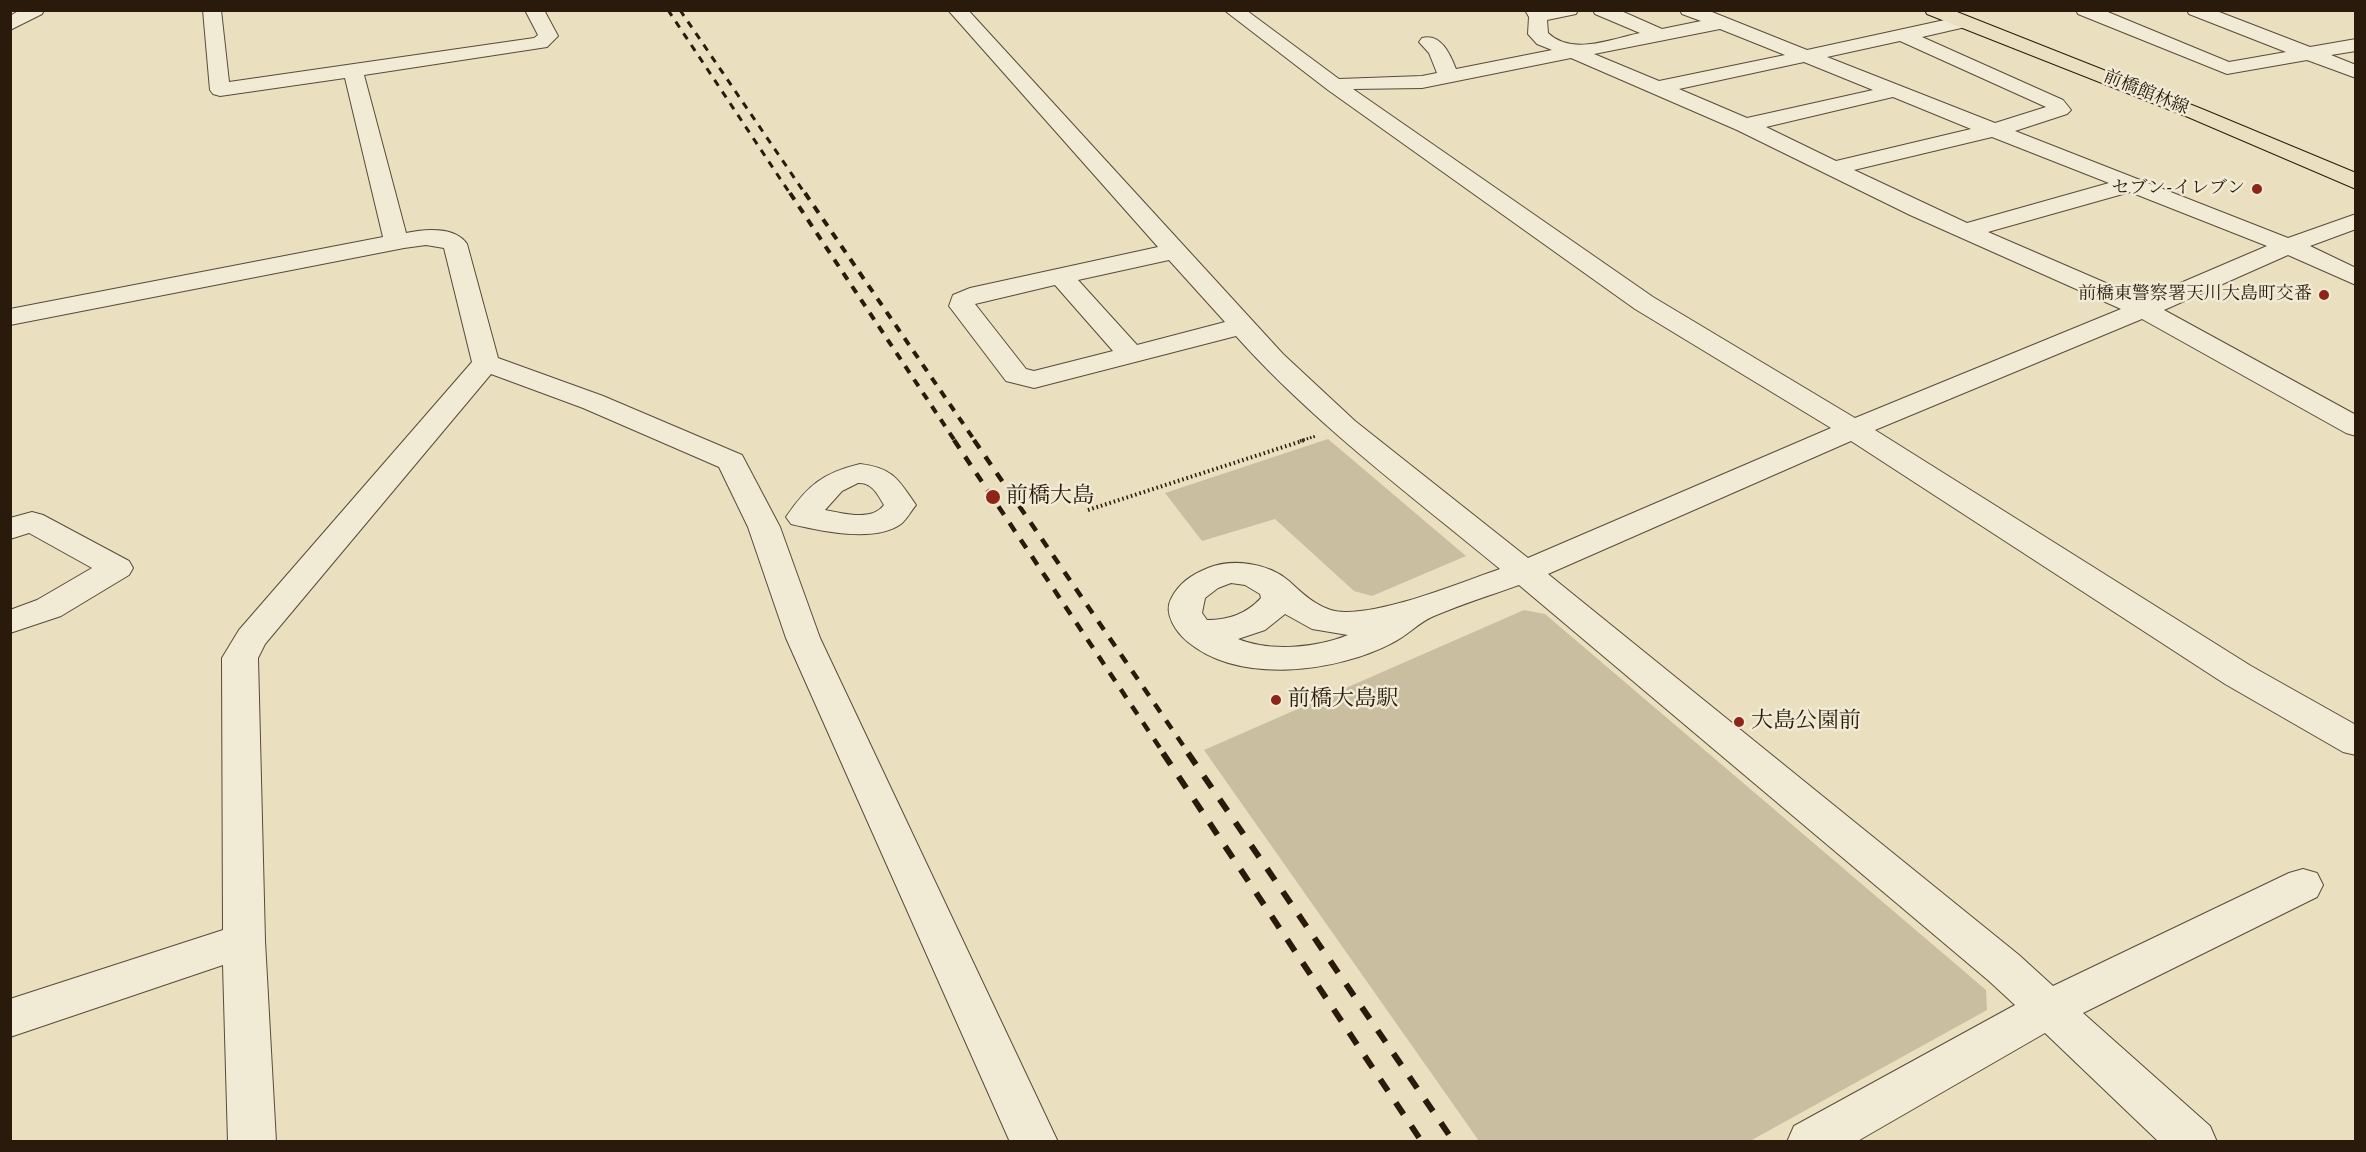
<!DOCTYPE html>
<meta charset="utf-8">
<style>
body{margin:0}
#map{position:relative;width:2366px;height:1152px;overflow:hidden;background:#eadfbf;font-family:"IM FELL Great Primer",serif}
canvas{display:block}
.frame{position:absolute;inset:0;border:12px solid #291a0b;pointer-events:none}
</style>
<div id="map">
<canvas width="2366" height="1152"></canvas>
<div class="frame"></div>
</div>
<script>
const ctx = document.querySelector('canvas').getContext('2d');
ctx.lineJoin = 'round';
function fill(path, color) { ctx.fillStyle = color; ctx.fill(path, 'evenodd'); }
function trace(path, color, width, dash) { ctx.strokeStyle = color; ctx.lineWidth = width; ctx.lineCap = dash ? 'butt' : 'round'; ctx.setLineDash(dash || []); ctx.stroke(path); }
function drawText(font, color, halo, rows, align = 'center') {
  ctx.font = font + ' "IM FELL Great Primer","Noto Serif JP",serif'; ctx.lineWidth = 5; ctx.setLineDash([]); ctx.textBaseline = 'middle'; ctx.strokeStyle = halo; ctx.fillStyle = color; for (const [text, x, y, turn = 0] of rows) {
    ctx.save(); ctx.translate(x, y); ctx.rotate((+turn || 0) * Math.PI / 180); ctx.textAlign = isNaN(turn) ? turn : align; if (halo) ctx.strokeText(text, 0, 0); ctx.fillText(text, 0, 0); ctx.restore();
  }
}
const green = new Path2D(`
 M1328,439L1466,556L1372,596L1354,591L1275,519L1202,541L1165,493Z
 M1524,610L1545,614L1986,990L1987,1010L1750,1141H1479L1204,750Z`);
const pathFar1 = new Path2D(`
 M1300,441L1316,436`);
const path = new Path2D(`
 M1088,510L1305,440`);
const minor = new Path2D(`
 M20,10H44L42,14L10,30V16Z
 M203,10H221L229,82L534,38L538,35L525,10H544L558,36L547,47L364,75L406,233C424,229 455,226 467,244L498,358L603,396L742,455L780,527L820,638L1058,1142H1010L786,638L748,527L719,467L583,408L491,374L265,644L258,658L265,941L276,1142H228L223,965L10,1037V999L223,930L222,658L239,630L472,362L444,248L426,245L404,248L10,325V309L383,237L345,78L220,96L213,94L210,90Z
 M948,10H968L1283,354L1355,421L1528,558L1831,428L1635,309L1328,90L1224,10H1246L1339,79L1422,76L1437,73L1429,53L1419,42L1422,38C1441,33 1450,54 1456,69L1552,50L1537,44L1528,34L1529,17L1525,10H1578L1576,14L1547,20L1548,33C1572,56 1611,39 1640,33L1595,14L1593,10H1619L1662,29L1701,21L1682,14L1680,10H1707L1807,50L1963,16L1970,18L1972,22L1970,26L1922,37L2063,100L2071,110L2067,114L2015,131L2288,238L2356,214V229L2310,246L2356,268V285L2288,255L2164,310L2356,415V436L2346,433L2142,319L1875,430L2251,666L2356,725V755L2343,752L2225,684L1851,441L1548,574L2019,955L2053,986L2289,873L2303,869L2317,873L2323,885L2317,897L2083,1013L2210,1126L2217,1142H2159L2045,1033L1856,1142H1787L1794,1126L2015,1005L1989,981L1519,585C1491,595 1462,604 1434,616C1419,622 1407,636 1392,643C1337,672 1240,685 1188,642C1177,633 1163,614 1171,599C1179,583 1191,575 1208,568C1232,558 1269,563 1289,581C1305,596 1323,613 1347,612C1392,611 1456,584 1500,569C1409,494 1314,423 1236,336L1034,388L1006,381L949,306L953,295L970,288L1158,247ZM1720,29L1785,55L1659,81L1594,54ZM1900,41L2046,107L1995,123L1827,57ZM1571,58L1737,130L1910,215L2121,309L1855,418L1653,297L1353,89L1422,88ZM1804,62L1873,90L1747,118L1679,89ZM1893,97L1971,129L1836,161L1766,127ZM1992,137L2109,183L1967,223L1854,170ZM2130,192L2267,246L2143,299L1988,232ZM1169,260L1225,322L1137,345L1078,280ZM1055,285L1113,351L1034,371L1026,369L975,304ZM1231,583L1245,585L1260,594L1261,598C1246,614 1229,620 1207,620L1202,613L1205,598L1218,588ZM1285,614L1312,629L1348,635C1316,648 1270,652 1238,639L1265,630Z
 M2076,10H2103L2229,62L2286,52L2189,14L2187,10H2214L2310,47L2356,39V51L2331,55L2356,65V78L2307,60L2227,74L2078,14Z
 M860,464C893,468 898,479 916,505C911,511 907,519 901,524C875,543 820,531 791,524L786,517C808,485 823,473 860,464ZM858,483C872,482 878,495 884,505C871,522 843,513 825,510L842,491Z
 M32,512L43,515L129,561L133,568L129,575L61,616L10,633V610L37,600L92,568L29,533L10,539V518Z`);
const major = new Path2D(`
 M1925,10H1952L2202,109L2356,173V189L2188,117L1927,14Z`);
const railFar3 = new Path2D(`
 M668,10L791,195
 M680,10L806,195`);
const railFar2 = new Path2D(`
 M790,193L955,441
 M805,193L975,441`);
const railFar1 = new Path2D(`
 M954,440L1164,754
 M974,440L1189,754`);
const rail = new Path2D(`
 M1163,753L1422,1142
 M1188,753L1454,1142`);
const markers = [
 [2257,189,6,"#8f2418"],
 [2324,295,6,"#8f2418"],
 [993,497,8,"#8f2418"],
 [1276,700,6,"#8f2418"],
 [1739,722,6,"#8f2418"]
];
const farStreetnames = [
 ["前橋館林線",2146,93,22]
];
const farPoinames = [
 ["セブン-イレブン",2245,189],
 ["前橋東警察署天川大島町交番",2312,295]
];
const poiNames = [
 ["前橋大島",1006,497],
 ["前橋大島駅",1288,700],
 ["大島公園前",1751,722]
];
fill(green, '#c9bea0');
trace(minor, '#594b38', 2);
trace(major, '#291a0b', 2);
trace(pathFar1, '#291a0b', 3, [1.5, 2]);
trace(path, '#291a0b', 4, [1.5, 3]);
fill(minor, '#f1ead5');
fill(major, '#eadfbf');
trace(railFar3, '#291a0b', 3, [7, 7]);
trace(railFar2, '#291a0b', 4, [8, 8]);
trace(railFar1, '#291a0b', 4.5, [10, 10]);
trace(rail, '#291a0b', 6, [14, 14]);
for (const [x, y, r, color] of markers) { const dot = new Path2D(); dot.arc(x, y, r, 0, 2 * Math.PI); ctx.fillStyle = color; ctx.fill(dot); trace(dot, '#f1ead5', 2); }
drawText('18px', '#291a0b', '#f1ead5', farStreetnames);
drawText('18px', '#291a0b', '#f1ead5', farPoinames, 'right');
drawText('22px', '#291a0b', '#f1ead5', poiNames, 'left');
</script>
